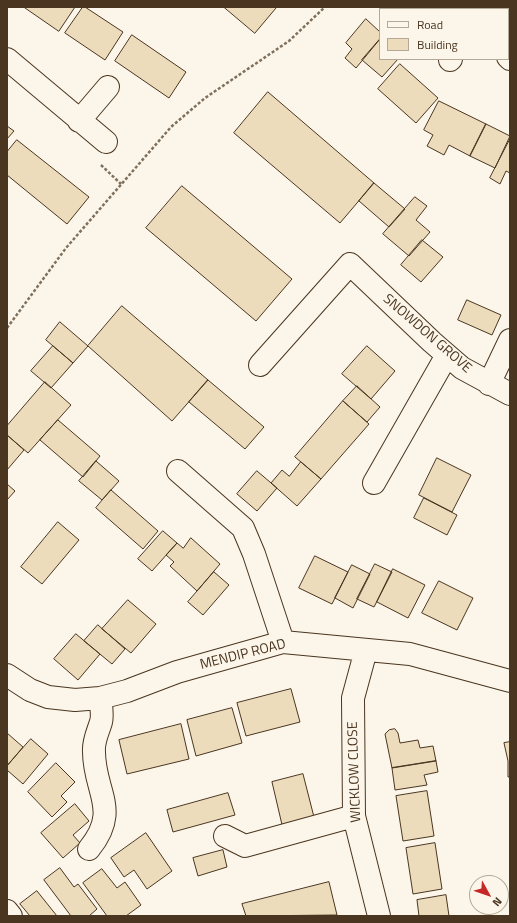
<!DOCTYPE html>
<style>
body{margin:0}
#map{position:relative;width:517px;height:923px;overflow:hidden;background:#fbf6e9;font-family:"Titillium Web",sans-serif}
canvas{display:block}
.frame{position:absolute;inset:0;border:8px solid #4a3520;pointer-events:none}
.legend{position:absolute;left:379px;top:8px;width:130px;height:52px;box-sizing:border-box;background:#fbf6e9;border:1px solid #b4a999;margin:0;padding:5px 7px;list-style:none;font-size:12px;color:#4a3520}
.legend li{display:flex;align-items:center;gap:8px;height:20px}
.legend b{width:20px;border:1px solid #b4a999}
.north{position:absolute;left:469px;top:875px;width:40px;height:40px;box-sizing:border-box;background:#fbf6e9;border:1px solid #b4a999;border-radius:50%;rotate:130deg;font-size:11px;font-weight:700;line-height:16px;text-align:center;color:#4a3520}
.north::after{content:'';display:block;margin:auto;width:14px;height:18px;background:#c62828;clip-path:polygon(50% 0,100% 100%,50% 72%,0 100%)}
</style>
<div id="map">
<canvas width="517" height="923"></canvas>
<div class="frame"></div>
<ul class="legend">
<li><b style="height:5px;background:#fbf6e9"></b>Road</li>
<li><b style="height:11px;background:#ecdcbc"></b>Building</li>
</ul>
<div class="north">N</div>
</div>
<script>
const ctx = document.querySelector('canvas').getContext('2d');
ctx.lineJoin = 'round';
function fill(path, color) { ctx.fillStyle = color; ctx.fill(path, 'evenodd'); }
function trace(path, color, width, dash) { ctx.strokeStyle = color; ctx.lineWidth = width; ctx.lineCap = dash ? 'butt' : 'round'; ctx.setLineDash(dash || []); ctx.stroke(path); }
function drawText(font, color, halo, rows, align = 'center') {
  ctx.font = font + ' "Titillium Web",sans-serif'; ctx.lineWidth = 3; ctx.setLineDash([]); ctx.textBaseline = 'middle'; ctx.strokeStyle = halo; ctx.fillStyle = color; for (const [text, x, y, turn = 0] of rows) {
    ctx.save(); ctx.translate(x, y); ctx.rotate((+turn || 0) * Math.PI / 180); ctx.textAlign = isNaN(turn) ? turn : align; if (halo) ctx.strokeText(text, 0, 0); ctx.fillText(text, 0, 0); ctx.restore();
  }
}
const building = new Path2D(`
 M24,7H75L59,31Z
 M83,7H85L123,32L105,60L65,33Z
 M224,7H275L276,8L255,33Z
 M366,19L380,32V39L356,68L345,58L352,49L346,43Z
 M132,35L186,72L169,98L115,61Z
 M380,39V59H398L382,77L362,60Z
 M400,64L438,98L416,123L378,89Z
 M268,92L374,183L340,223L234,133Z
 M439,101L486,124L470,156L449,145L444,155L427,146L433,135L424,130Z
 M486,124L510,136L495,168L470,156Z
 M7,126L14,131L7,139Z
 M510,139V173L506,171L500,184L490,178Z
 M17,140L89,197L67,224L7,175V152Z
 M374,183L405,209L389,227L359,201Z
 M182,186L292,279L256,321L146,228Z
 M415,197L427,206L416,220L430,232L409,256L383,234Z
 M422,240L443,257L421,282L401,265Z
 M467,300L501,315L492,335L458,320Z
 M122,306L208,380L172,421L88,346Z
 M60,322L88,346L73,363L46,340Z
 M53,346L73,363L51,388L31,371Z
 M367,346L395,371L371,399L342,374Z
 M208,380L264,427L245,449L189,402Z
 M45,382L71,405L28,453L7,435V426Z
 M357,386L380,407L367,422L343,401Z
 M343,401L369,424L321,479L295,457Z
 M58,420L100,456L83,477L40,440Z
 M7,435L24,450L7,470Z
 M437,458L471,475L452,512L419,495Z
 M96,461L119,481L102,500L79,481Z
 M301,462L321,479L297,506L271,483L282,470L289,476Z
 M257,471L277,488L257,511L237,494Z
 M7,484L15,491L7,500Z
 M111,490L158,531L143,549L96,508Z
 M424,498L457,515L447,535L414,518Z
 M58,522L79,540L42,584L21,567Z
 M163,531L177,543L152,571L138,559Z
 M191,538L220,564L197,591L170,566L174,562L166,555L177,543L183,548Z
 M315,556L348,572L332,604L299,588Z
 M375,564L392,572L374,607L357,599Z
 M352,565L370,574L353,608L335,598Z
 M393,569L425,585L408,618L377,602Z
 M214,572L229,585L203,615L188,602Z
 M439,581L473,598L457,630L422,613Z
 M128,600L156,624L131,653L102,629Z
 M98,625L125,649L112,664L84,641Z
 M76,634L100,654L78,680L54,659Z
 M291,689L300,722L246,736L237,703Z
 M232,708L242,743L196,756L187,720Z
 M181,724L189,759L127,774L119,740Z
 M395,729L398,733L400,743L418,740L420,748L433,746L436,761L392,768L385,734L389,730Z
 M7,733L23,747L7,766Z
 M31,739L48,754L23,784L7,770V766Z
 M510,742V777H508V761L504,743Z
 M436,761L438,772L424,775L427,785L395,790L392,768Z
 M56,763L75,782L61,796L67,802L52,817L28,792Z
 M303,774L315,821L283,829L272,782Z
 M427,791L434,836L403,841L396,796Z
 M228,793L235,815L173,832L167,810Z
 M75,804L89,821L73,835L80,843L63,858L41,833Z
 M146,833L172,871L147,889L134,870L124,877L111,858Z
 M435,843L442,889L413,894L406,848Z
 M223,850L227,867L198,876L193,858Z
 M60,868L74,887L78,884L97,909L89,916H71L44,880Z
 M102,869L117,888L125,882L141,905L126,916H107L83,883Z
 M329,882L337,915L246,916L242,904Z
 M37,891L57,916H30L20,904Z
 M446,895L449,916H419L417,900Z`);
const path = new Path2D(`
 M101,165L121,184
 M7,328L66,248L171,127L205,98L289,41L325,7`);
const minor = new Path2D(`
 M460,7L462,9
 M508,57L510,59
 M7,59L106,142
 M450,60L451,59
 M79,121L108,87
 M260,365L350,264L432,342L462,368L510,394
 M489,384L510,340
 M178,471L243,528L254,554L283,642
 M374,483L447,355
 M366,650L353,698L354,816L379,916
 M7,675L30,690L48,697L75,700L100,698L127,691L177,672L283,642L410,654L510,681
 M225,836L245,846L354,816
 M89,849C121,810 94,792 94,752C93,741 98,732 101,722C103,715 101,705 100,698
 M7,911L11,916`);
const streetNames = [
 ["SNOWDON GROVE",427,334,41],
 ["MENDIP ROAD",243,655,-14],
 ["WICKLOW CLOSE",355,772,-92]
];
fill(building, '#ecdcbc');
trace(building, '#4a3520', 1);
trace(minor, '#4a3520', 24);
trace(path, '#7f6f5c', 2.5, [3, 2]);
trace(minor, '#fbf6e9', 22);
drawText('14px', '#4a3520', '#fbf6e9', streetNames);
</script>
